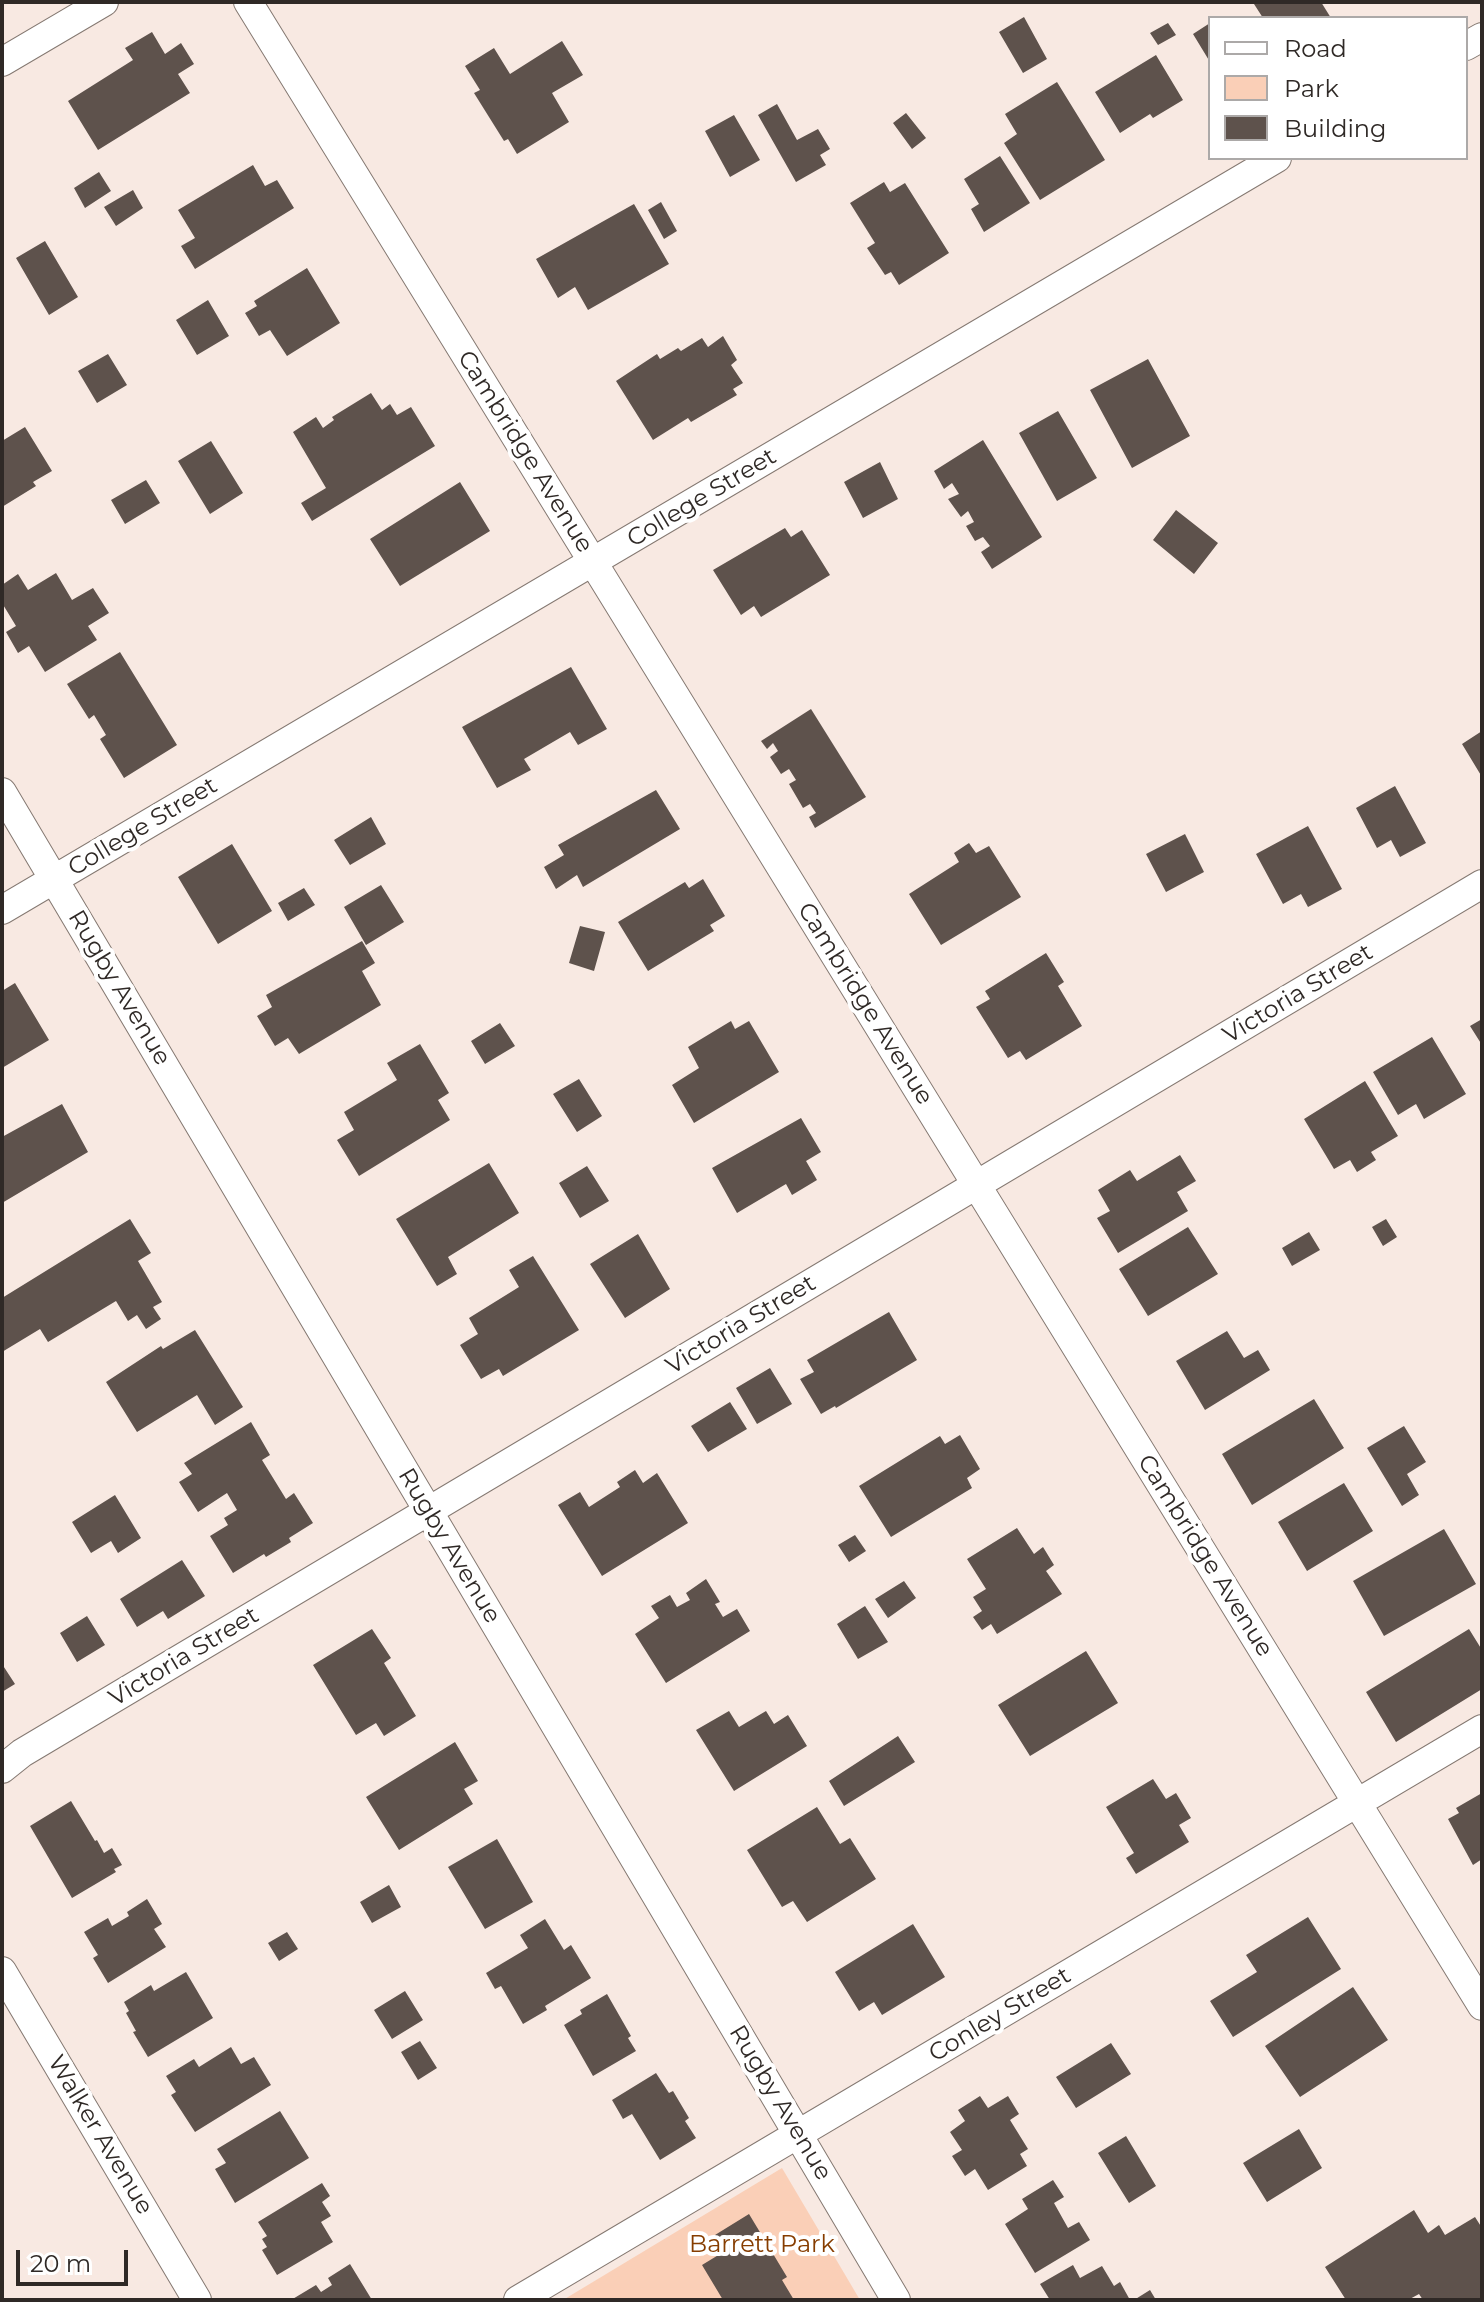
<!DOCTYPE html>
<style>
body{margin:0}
#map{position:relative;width:1484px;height:2302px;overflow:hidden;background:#f8e9e2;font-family:Montserrat,sans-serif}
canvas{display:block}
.frame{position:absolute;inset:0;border:4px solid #2f2926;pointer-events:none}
.legend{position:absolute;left:1208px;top:16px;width:260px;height:144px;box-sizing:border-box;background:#fff;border:2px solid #aca9a8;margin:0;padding:10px 14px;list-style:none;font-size:24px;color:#2f2926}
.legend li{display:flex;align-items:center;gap:16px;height:40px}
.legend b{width:40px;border:2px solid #aca9a8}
.scale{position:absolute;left:16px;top:2250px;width:112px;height:36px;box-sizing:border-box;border:4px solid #2f2926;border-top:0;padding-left:10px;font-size:24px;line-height:28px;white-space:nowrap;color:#2f2926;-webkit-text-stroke:6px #fff;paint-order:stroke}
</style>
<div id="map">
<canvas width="1484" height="2302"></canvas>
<div class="frame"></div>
<ul class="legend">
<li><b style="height:10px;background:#fff"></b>Road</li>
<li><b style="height:22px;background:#facfb7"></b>Park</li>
<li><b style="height:22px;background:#5e524c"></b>Building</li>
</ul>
<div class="scale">20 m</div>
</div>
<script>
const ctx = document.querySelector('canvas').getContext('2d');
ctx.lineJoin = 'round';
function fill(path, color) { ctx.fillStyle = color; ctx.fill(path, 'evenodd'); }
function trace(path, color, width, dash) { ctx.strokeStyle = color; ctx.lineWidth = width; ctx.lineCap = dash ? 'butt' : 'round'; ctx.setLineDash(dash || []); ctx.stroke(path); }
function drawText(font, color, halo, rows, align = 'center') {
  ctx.font = font + ' Montserrat,sans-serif'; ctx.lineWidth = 8; ctx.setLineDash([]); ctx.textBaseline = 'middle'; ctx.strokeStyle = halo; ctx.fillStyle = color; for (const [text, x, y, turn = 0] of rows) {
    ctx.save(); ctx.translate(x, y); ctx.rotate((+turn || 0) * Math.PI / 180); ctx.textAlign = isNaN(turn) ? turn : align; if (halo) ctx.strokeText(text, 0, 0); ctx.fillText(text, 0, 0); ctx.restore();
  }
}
const green = new Path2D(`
 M782,2168L860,2300H563Z`);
const building = new Path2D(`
 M1258,2H1316L1317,4L1321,2L1331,18H1263L1254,4Z
 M1024,17L1047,59L1023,73L999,32Z
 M1168,23L1176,35L1158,45L1150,33Z
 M1210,23V62L1193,34Z
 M152,32L165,54L181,43L194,64L178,74L190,93L98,150L68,101L133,60L125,48Z
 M562,41L583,75L552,93L569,122L517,154L508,139L504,141L474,93L480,90L465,66L494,48L510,74Z
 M1156,55L1183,100L1153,118L1150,114L1120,133L1095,92Z
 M1057,82L1105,160L1040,200L1004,143L1017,134L1005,114Z
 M777,104L797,140L818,129L830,149L820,155L826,165L796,182L758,115Z
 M906,113L926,138L912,149L893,123Z
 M734,115L760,160L730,177L705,131Z
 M1000,156L1030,203L984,232L971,209L979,204L964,179Z
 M253,165L265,186L277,180L294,208L195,269L181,246L195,238L178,210Z
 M99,172L111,191L85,208L74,188Z
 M884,182L890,192L905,183L949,253L899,285L891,272L885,275L867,248L875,243L850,203Z
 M133,190L143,208L116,226L104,207Z
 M661,202L677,231L664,239L648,210Z
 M634,204L669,264L588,310L575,287L558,298L536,259Z
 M45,241L78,297L49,315L16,258Z
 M307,268L340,323L287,356L270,330L259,336L245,313L257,306L254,301Z
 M208,300L229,336L197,355L176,320Z
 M723,336L737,360L731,365L743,383L733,389L737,395L691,422L688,418L653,440L616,381L657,354L660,359L678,348L681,351L702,338L708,347Z
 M108,354L127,385L97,403L78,371Z
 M1148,359L1190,436L1132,468L1090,390Z
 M371,393L382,410L390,404L397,415L411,407L435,446L312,521L301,503L326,488L293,432L316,417L323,428L334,420L332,417Z
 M1058,411L1097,478L1057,501L1019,433Z
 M25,427L52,471L33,482L36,486L2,507V441Z
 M983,440L1042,537L992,569L981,552L990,546L983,537L975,541L966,526L974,522L968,511L961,517L948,499L959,494L952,483L944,489L934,471Z
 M211,441L243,493L210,514L178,461Z
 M880,462L898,499L863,518L844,482Z
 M146,480L160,503L125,524L111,500Z
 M460,482L490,531L400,586L370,539Z
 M1176,510L1218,543L1194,574L1153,540Z
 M785,528L791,537L802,530L830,575L761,617L754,606L741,615L713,570Z
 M56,573L72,600L93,588L109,613L88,626L97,640L45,672L29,646L18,653L6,632L16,626L2,603V585L18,574L28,590Z
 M120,652L177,745L124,778L100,739L106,735L94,715L89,719L67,684Z
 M571,667L607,729L578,745L570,732L524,759L531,770L497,788L462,727Z
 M811,709L866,797L815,828L809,817L816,813L810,804L803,808L789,784L796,780L789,769L781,774L770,757L778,751L773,743L767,749L761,741Z
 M1482,731V777L1462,744Z
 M1395,786L1426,843L1400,857L1391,840L1377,848L1356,808Z
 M656,790L680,829L583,887L577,875L556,889L544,867L564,855L558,845Z
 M371,817L386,844L350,865L334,840Z
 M1308,826L1342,889L1308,907L1301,894L1283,904L1256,854Z
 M1185,834L1204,872L1166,892L1146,854Z
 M969,843L976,853L989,846L1021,897L941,945L909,894L959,862L954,853Z
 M232,844L272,911L218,944L178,877Z
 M703,879L725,916L710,925L714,931L648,971L618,922L685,882L689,888Z
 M381,885L404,922L366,945L344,907Z
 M304,888L315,905L288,921L278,903Z
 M580,926L605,932L594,971L569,963Z
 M362,941L375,963L362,971L381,1005L299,1054L288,1038L275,1046L257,1016L272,1007L266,995Z
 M1046,953L1064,982L1058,986L1082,1026L1026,1060L1020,1051L1008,1058L976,1007L990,999L985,991Z
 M15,983L49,1040L2,1068V991Z
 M1482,1019V1045L1470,1026Z
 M731,1021L735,1029L749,1021L779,1072L694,1123L672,1085L699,1068L688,1047Z
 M500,1023L515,1046L485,1064L471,1041Z
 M1432,1037L1466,1094L1424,1119L1416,1104L1398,1115L1373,1072Z
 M420,1044L449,1093L438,1100L450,1120L359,1176L337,1140L354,1130L344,1112L397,1080L387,1063Z
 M579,1079L602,1116L577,1132L553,1094Z
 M1365,1081L1398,1136L1371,1152L1376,1160L1357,1172L1350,1160L1334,1169L1304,1119Z
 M62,1104L88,1152L2,1203V1137Z
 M801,1118L821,1152L806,1161L817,1180L792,1195L786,1184L737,1213L712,1168Z
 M1180,1155L1196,1181L1177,1192L1188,1211L1118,1253L1097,1218L1110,1211L1098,1190L1130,1170L1137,1181Z
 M489,1163L519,1213L448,1257L457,1274L437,1286L396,1219Z
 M587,1166L609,1201L580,1218L559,1183Z
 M130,1219L151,1253L138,1261L162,1302L153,1307L161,1319L146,1329L137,1315L128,1321L116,1301L48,1342L40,1329L2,1352V1298Z
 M1386,1219L1397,1237L1383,1246L1372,1227Z
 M1188,1227L1218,1274L1148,1316L1119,1269Z
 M1309,1232L1320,1250L1292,1266L1282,1248Z
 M638,1234L670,1289L625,1318L590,1264Z
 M533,1256L579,1330L503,1376L499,1369L481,1379L460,1345L478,1334L469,1318L519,1287L509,1270Z
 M889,1312L917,1360L836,1408L835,1406L821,1414L800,1379L814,1372L807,1360Z
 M195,1330L243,1407L215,1425L197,1395L137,1432L106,1382L161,1346L163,1349Z
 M1227,1331L1244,1358L1258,1350L1270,1370L1205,1410L1176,1361Z
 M770,1368L792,1404L757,1424L736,1388Z
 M1314,1399L1344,1448L1252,1505L1222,1454Z
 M730,1402L747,1429L708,1452L691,1426Z
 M251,1422L270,1455L262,1460L286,1499L294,1493L313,1523L289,1538L291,1542L266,1557L264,1554L233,1573L210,1536L228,1525L224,1518L237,1510L227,1493L198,1512L179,1482L192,1474L184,1463Z
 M1404,1426L1426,1462L1407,1474L1419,1495L1402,1506L1367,1448Z
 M960,1435L980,1469L967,1478L972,1488L891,1537L859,1486L940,1436L945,1444Z
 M635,1470L643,1483L657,1473L688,1523L602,1576L558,1505L580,1492L589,1507L620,1487L617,1482Z
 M1344,1483L1373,1531L1307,1571L1278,1522Z
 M115,1495L141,1538L118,1553L111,1541L91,1553L72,1522Z
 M1017,1528L1034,1554L1043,1547L1054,1565L1046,1571L1062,1594L997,1634L991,1624L982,1630L973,1617L982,1611L973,1597L986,1589L967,1559Z
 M1444,1529L1476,1584L1384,1636L1353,1581Z
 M855,1535L866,1551L849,1562L838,1545Z
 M182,1560L205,1596L168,1619L163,1611L137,1627L120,1599Z
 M706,1579L720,1602L715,1604L723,1617L737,1609L750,1631L666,1683L635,1634L659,1618L651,1606L670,1595L677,1607L690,1600L686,1593Z
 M904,1581L916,1598L888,1618L875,1599Z
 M865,1606L888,1642L858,1659L837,1624Z
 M87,1616L105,1645L77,1662L60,1633Z
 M372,1629L391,1658L384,1663L416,1716L384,1736L376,1723L356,1735L313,1665Z
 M1469,1629L1482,1650V1689L1396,1742L1366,1692Z
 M1086,1651L1118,1703L1030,1756L998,1705Z
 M2,1664L15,1684L2,1692Z
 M729,1711L739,1727L766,1711L774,1724L788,1715L807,1746L734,1791L696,1730Z
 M898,1736L915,1762L844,1806L829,1781Z
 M455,1742L478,1781L464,1789L473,1804L399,1850L366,1797Z
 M1153,1779L1166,1799L1176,1793L1191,1818L1179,1825L1189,1842L1136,1874L1126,1858L1134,1853L1106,1807Z
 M1482,1793V1859L1473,1865L1448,1819L1459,1813L1456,1808Z
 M71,1801L95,1841L97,1840L104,1853L112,1848L122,1865L114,1869L116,1872L72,1898L30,1826Z
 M817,1807L840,1844L850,1838L876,1879L807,1922L793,1901L782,1907L747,1850Z
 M497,1839L533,1902L485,1929L448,1867Z
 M389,1885L401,1907L372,1923L360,1902Z
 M147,1899L162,1924L154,1929L166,1947L108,1983L93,1958L98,1955L84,1932L108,1918L112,1926L129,1916L127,1912Z
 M1308,1917L1341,1969L1233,2037L1210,2001L1257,1972L1246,1955Z
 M545,1919L564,1950L571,1945L591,1978L545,2006L547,2010L523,2024L501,1986L495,1989L486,1973L528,1948L520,1935Z
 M913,1924L945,1977L882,2015L874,2002L859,2011L835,1972Z
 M287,1932L298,1949L279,1961L268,1943Z
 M186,1972L213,2018L148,2057L133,2032L136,2031L126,2013L129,2011L124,2002L151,1985L154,1991Z
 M1353,1987L1388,2040L1300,2097L1265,2046Z
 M405,1991L423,2020L392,2039L374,2010Z
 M607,1994L631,2036L628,2038L636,2051L593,2076L564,2025L582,2014L580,2010Z
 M420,2041L437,2068L418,2080L401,2052Z
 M1111,2043L1131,2074L1076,2108L1056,2077Z
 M231,2047L241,2064L254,2057L271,2085L195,2132L171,2095L176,2092L166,2076L194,2059L199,2067Z
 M656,2073L669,2093L673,2091L689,2118L685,2121L696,2138L660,2160L632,2114L623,2119L612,2100Z
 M980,2096L988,2108L1008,2096L1019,2114L1010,2120L1028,2149L1020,2154L1027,2166L988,2190L975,2169L965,2176L952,2156L962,2150L950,2132L965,2121L958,2110Z
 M280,2111L309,2158L235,2203L215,2169L226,2163L217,2149Z
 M1299,2129L1322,2168L1267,2202L1243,2163Z
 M1126,2136L1156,2186L1129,2203L1098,2153Z
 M1053,2180L1064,2197L1054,2203L1068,2228L1079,2222L1090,2240L1035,2273L1005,2224L1028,2209L1022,2199Z
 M322,2183L330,2196L322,2202L331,2216L321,2222L333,2242L277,2275L262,2250L267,2247L262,2239L267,2236L258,2222Z
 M1414,2210L1428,2233L1439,2225L1445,2235L1475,2217L1482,2228V2300H1423L1419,2294L1408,2300H1346L1325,2267Z
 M749,2214L787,2277L782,2280L794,2300H723L702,2265L725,2251L715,2235Z
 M350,2264L372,2300H291L316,2285L321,2292L332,2285L328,2278Z
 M1073,2265L1080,2278L1102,2266L1114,2286L1120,2282L1130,2300H1050L1040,2284Z
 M1150,2290L1156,2300H1134Z`);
const minor = new Path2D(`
 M248,2L1482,2006
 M1466,46L1482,37
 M2,62L104,2
 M2,792L896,2300
 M2,910L1277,158
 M2,1769L22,1753L1482,884
 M2,1971L197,2300
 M518,2300L1482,1729`);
const streetNames = [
 ["Cambridge Avenue",525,452,58],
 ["College Street",702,498,-31],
 ["College Street",143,827,-31],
 ["Rugby Avenue",119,988,59],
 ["Victoria Street",1298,994,-31],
 ["Cambridge Avenue",865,1004,58],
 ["Victoria Street",741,1325,-31],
 ["Rugby Avenue",449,1546,59],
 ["Cambridge Avenue",1205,1556,58],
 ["Victoria Street",184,1657,-31],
 ["Conley Street",1000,2015,-31],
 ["Rugby Avenue",780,2103,59],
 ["Walker Avenue",100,2135,59]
];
const parkNames = [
 ["Barrett Park",762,2245]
];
fill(green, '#facfb7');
fill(building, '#5e524c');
trace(minor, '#857972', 30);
trace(minor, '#fff', 28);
drawText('24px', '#2f2926', '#fff', streetNames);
drawText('24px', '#863d00', '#fff', parkNames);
</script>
